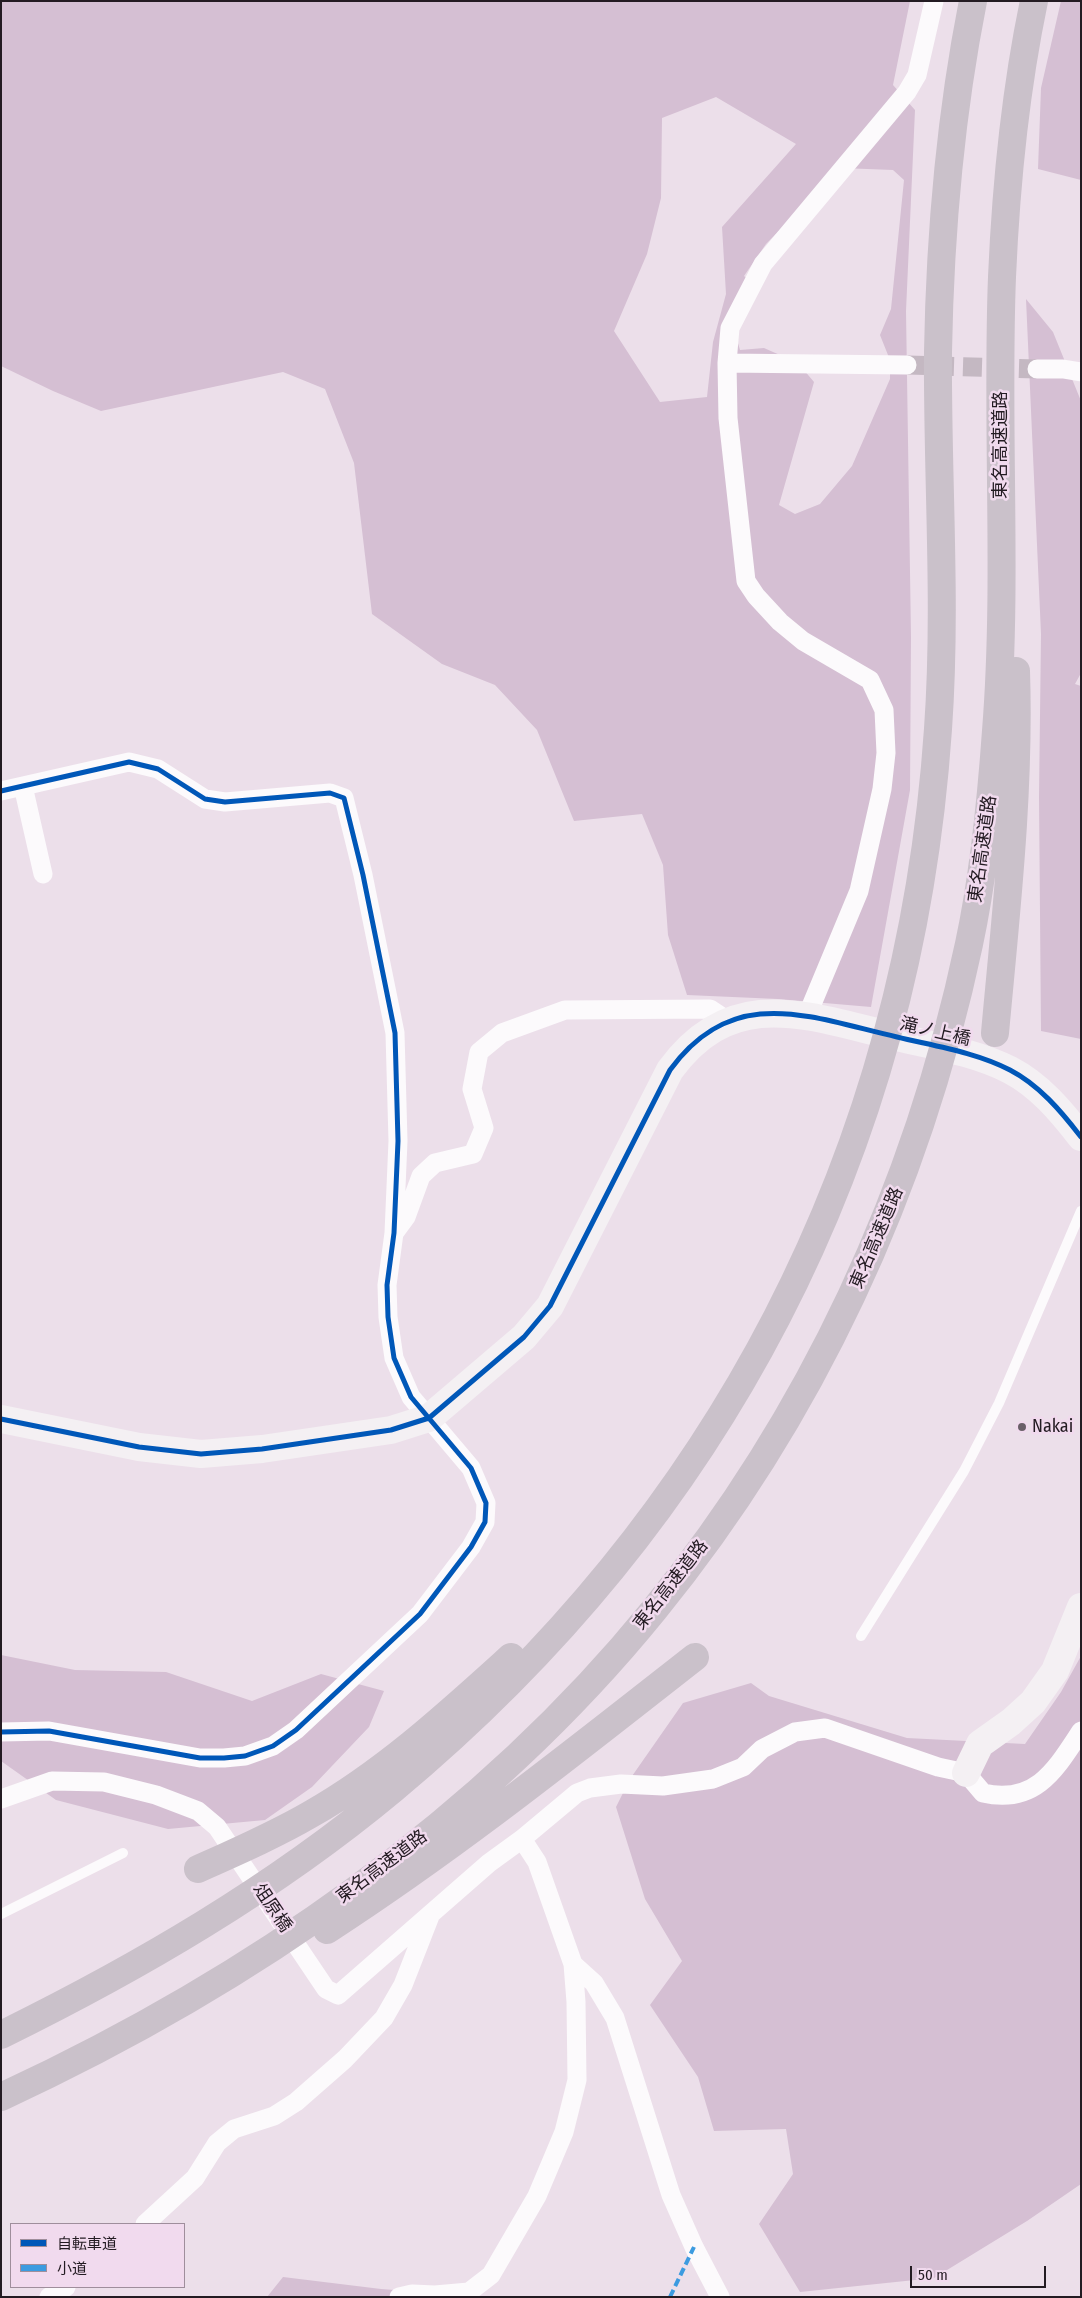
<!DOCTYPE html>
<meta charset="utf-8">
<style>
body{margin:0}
#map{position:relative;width:1082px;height:2298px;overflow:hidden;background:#ecdfea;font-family:"Fira Sans Condensed","Noto Sans JP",sans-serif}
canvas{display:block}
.frame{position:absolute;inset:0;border:2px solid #231b22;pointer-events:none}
.legend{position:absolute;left:10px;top:2223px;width:175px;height:65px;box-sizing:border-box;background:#f1daee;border:1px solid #9f8e9c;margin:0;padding:6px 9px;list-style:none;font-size:15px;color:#231b22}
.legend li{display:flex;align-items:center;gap:10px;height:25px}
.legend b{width:25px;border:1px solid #9f8e9c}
.scale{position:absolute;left:910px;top:2266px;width:136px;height:22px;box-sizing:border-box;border:2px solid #231b22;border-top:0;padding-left:6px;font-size:15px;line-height:18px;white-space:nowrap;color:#231b22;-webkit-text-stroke:4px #f1daee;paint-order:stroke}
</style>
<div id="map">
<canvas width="1082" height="2298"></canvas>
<div class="frame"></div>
<ul class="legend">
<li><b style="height:6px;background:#0057b8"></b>自転車道</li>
<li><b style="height:6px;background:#3c9be0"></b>小道</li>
</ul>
<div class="scale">50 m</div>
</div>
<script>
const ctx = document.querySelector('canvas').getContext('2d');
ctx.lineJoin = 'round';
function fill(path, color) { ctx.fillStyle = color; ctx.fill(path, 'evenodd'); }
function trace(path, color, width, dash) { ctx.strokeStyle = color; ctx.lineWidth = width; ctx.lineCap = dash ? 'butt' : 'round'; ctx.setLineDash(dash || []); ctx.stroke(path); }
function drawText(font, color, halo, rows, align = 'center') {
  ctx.font = font + ' "Fira Sans Condensed","Noto Sans JP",sans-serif'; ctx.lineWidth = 5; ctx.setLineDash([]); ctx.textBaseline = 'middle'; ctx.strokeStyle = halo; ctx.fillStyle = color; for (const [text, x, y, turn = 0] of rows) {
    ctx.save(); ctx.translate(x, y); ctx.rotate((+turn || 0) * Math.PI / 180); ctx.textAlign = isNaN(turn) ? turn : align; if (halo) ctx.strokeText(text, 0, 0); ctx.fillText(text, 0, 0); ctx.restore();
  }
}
const green = new Path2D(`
 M1,1H910L893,85L915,110L906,311L911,637L910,790L871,1007L778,999L687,995L668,935L663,865L642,814L574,821L537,730L495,685L442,664L372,614L354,463L325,389L283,372L101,411L53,391L1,366ZM716,97L796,144L722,227L726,294L713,342L707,397L660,402L614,331L647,254L661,198L662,118ZM841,168L893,170L904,180L891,309L880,335L890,360V379L852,466L820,504L795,514L779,505L814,382L798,363L764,348L740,350L735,333L755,285L744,276L766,244Z
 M1061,1H1081V180L1038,169L1041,88Z
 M1026,299L1053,332L1081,401V673L1075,684L1081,686V1039L1041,1031L1039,797L1041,634Z
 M1,1655L75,1670L166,1672L252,1701L321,1674L384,1691L369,1727L312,1787L265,1820L168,1829L56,1800L1,1761Z
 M1081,1656V2184L1027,2221L934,2278L800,2292L759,2224L793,2174L786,2129L714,2131L698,2077L650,2005L682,1961L645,1899L616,1807L630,1779L683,1703L751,1683L769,1696L907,1738L1025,1744L1061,1692Z
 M283,2277L381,2289L488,2297H267Z`);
const streetTunnel = new Path2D(`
 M907,365L1037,369`);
const lane = new Path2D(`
 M861,1636L964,1471L999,1403L1081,1211
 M1,1914L123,1853`);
const street = new Path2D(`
 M727,363L907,365
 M1037,369H1063L1081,372
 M23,786L43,874
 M1,791L129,762L158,769L205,799L225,802L330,793L344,798L363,875L395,1033L398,1141L394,1233L387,1285L388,1317L394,1358L411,1397L471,1468L486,1503L485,1522L471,1547L420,1614L296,1730L273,1746L245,1756L224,1758H200L49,1731L1,1732
 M807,1016L859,891L882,789L886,753L884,710L870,680L803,641L780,622L756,596L746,581L728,418L727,363L730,328L763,264L907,92L917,75L934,1
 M395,1232L406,1217L421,1176L435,1163L473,1154L484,1128L472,1089L479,1052L502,1033L565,1010L710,1009L728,1021
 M1,1799L52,1781L104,1782L156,1795L198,1811L217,1827L326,1989L338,1995L489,1863L522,1839L577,1793L590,1788L621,1784L663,1786L713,1779L743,1767L762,1749L795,1732L825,1728L938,1767L966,1773L983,1793C1036,1805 1056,1769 1081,1731
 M573,1964L594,1983L615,2018L671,2195L694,2247L720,2297
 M145,2224L195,2178L217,2143L234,2129L274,2116L296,2102L345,2059L384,2018L403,1985L430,1916
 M49,2297L66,2287
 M399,2297L412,2294L435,2295L469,2292L491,2275L537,2196L564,2132L577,2080L576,2002L573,1964L537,1862L522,1839`);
const secondary = new Path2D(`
 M1,1419L139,1447L201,1454L262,1449L391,1430L429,1418L524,1337L550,1306L670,1070C734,983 809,1017 897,1037C934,1046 975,1052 1010,1070C1039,1085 1061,1111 1081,1137
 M966,1773L980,1744L1011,1722L1033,1702L1055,1671L1081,1607`);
const highway = new Path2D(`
 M995,1033C1006,912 1020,792 1016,671
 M198,1869C236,1852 275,1835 311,1814C385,1772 448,1714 511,1657
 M327,1930C455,1847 575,1751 695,1657
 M1,2035C139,1967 273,1889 392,1790C720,1517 909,1155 938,729C947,603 937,477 938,352C940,234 950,117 973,1
 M1,2097C247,1983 482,1822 654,1610C812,1416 917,1189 969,944C984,874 991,802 996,731C1008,580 996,428 1002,277C1006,184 1015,92 1034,1`);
const quiet = new Path2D(`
 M670,2297L694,2247`);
const cycleway = new Path2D(`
 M1,791L129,762L158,769L205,799L225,802L330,793L344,798L363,875L395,1033L398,1141L394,1233L387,1285L388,1317L394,1358L411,1397L471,1468L486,1503L485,1522L471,1547L420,1614L296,1730L273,1746L245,1756L224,1758H200L49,1731L1,1732
 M1,1419L139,1447L201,1454L262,1449L391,1430L429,1418L524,1337L550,1306L670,1070C734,983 809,1017 897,1037C934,1046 975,1052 1010,1070C1039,1085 1061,1111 1081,1137`);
const markers = [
 [1022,1427,5,"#696068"]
];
const streetNames = [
 ["東名高速道路",1001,445,-90],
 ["東名高速道路",983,849,-82],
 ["滝ノ上橋",935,1032,13],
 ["東名高速道路",877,1238,-67],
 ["東名高速道路",671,1585,-52],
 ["東名高速道路",382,1867,-37],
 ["俎原橋",272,1908,56]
];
const poiNames = [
 ["Nakai",1032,1427]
];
fill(green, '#d5bfd3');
trace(streetTunnel, '#c4b8c2', 19, [19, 9]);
trace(lane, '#fcfafc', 10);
trace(street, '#fcfafc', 19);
trace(secondary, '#f4f0f3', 28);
trace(highway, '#cac1ca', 28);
trace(quiet, '#3c9be0', 4, [8, 4]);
trace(cycleway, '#0057b8', 5);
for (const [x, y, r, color] of markers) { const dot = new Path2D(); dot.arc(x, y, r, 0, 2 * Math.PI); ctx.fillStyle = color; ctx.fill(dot); trace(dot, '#f1daee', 2); }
drawText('18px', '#231b22', '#f1daee', streetNames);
drawText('18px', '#231b22', '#f1daee', poiNames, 'left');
</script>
